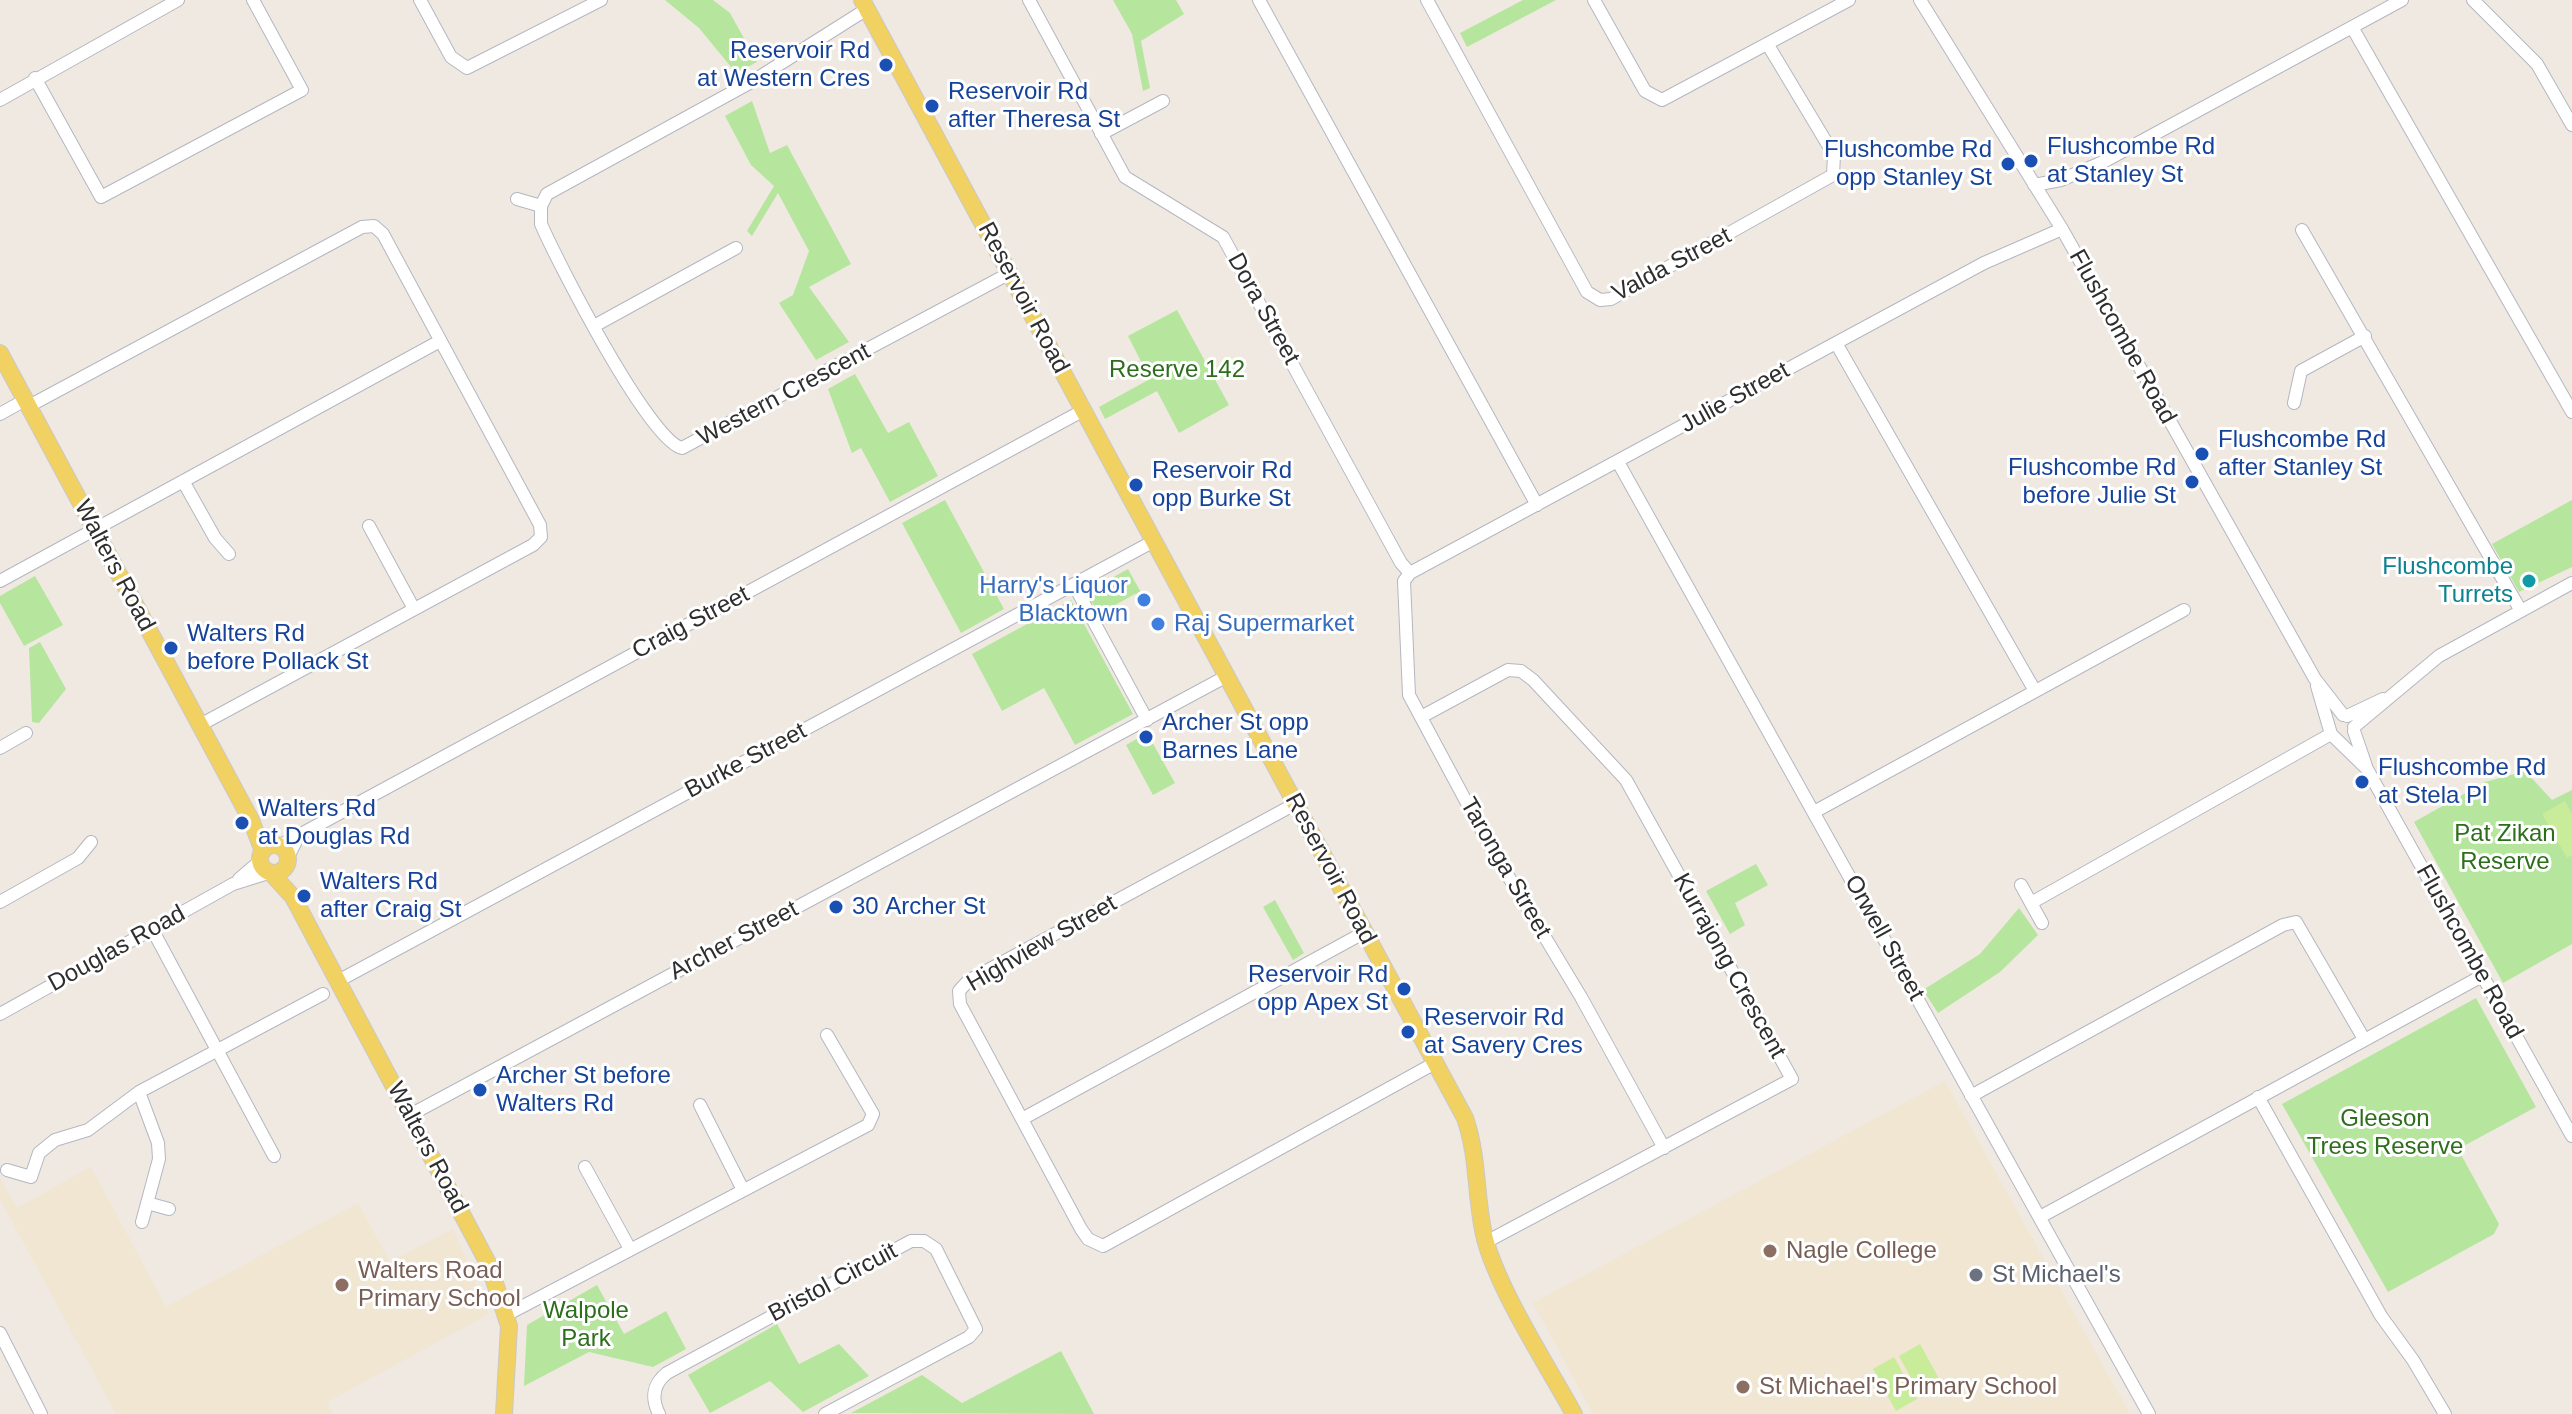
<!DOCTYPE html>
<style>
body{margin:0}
canvas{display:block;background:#efe9e1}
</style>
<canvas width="2572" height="1414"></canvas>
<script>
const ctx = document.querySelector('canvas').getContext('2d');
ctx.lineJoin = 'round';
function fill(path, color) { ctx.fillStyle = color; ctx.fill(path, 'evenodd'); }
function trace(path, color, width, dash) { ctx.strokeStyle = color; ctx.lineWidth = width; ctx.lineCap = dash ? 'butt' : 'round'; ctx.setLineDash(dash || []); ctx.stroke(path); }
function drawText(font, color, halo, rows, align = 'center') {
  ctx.font = font + ' Helvetica,sans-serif'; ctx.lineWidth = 6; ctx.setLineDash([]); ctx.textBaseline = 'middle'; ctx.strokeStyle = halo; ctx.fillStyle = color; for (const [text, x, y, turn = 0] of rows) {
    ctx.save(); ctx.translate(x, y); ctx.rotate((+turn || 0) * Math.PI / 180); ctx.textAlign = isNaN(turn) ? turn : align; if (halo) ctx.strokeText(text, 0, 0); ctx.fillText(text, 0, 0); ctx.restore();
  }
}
const education = new Path2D(`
 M1945,1081L2130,1414H1593L1533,1303Z
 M91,1167L166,1307L358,1203L390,1262L453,1229L489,1314L327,1402L333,1414H116L0,1199V1178L17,1208Z`);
const green = new Path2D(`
 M665,0H713L730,13L757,62L736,73L699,28Z
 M1113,0H1176L1184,14L1141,41L1150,88L1143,91L1132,34Z
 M1523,0H1556L1467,47L1460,33Z
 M752,101L770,153L787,145L851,264L809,287L849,342L816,360L779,303L793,295L809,251L778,193L752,236L747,231L774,186L751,165L725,116Z
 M1177,310L1229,405L1179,433L1157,391L1105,419L1099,407L1150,379L1128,336Z
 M855,374L888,433L909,422L938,476L890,502L861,448L852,453L828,389Z
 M945,500L1004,609L961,633L902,523Z
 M2572,500V567L2519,592L2492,544Z
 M1128,569L1143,596L1135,594L1099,614L1086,592Z
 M35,576L63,625L24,646L0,603V596Z
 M1071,600L1133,714L1075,745L1044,688L1002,711L972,654Z
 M40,642L66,689L39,723L32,722L29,648Z
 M1147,733L1175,783L1153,795L1126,745Z
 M2525,771L2552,800L2572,790V944L2503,983L2414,822L2485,782Z
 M1756,864L1768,885L1735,903L1745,925L1730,934L1706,891Z
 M1275,900L1304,953L1293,960L1263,907Z
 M2019,908L2038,935L2000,972L1938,1013L1923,990L1980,954Z
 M2476,998L2536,1107L2458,1149L2499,1224L2494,1234L2388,1292L2282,1104Z
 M597,1285L624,1334L666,1311L686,1349L653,1367L589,1352L524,1386L527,1325Z
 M777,1324L799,1364L839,1344L869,1376L803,1412L770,1381L710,1413L688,1375Z
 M1061,1351L1094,1414L851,1413L922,1375L962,1403Z`);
const pitch = new Path2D(`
 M2565,801L2572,814V855L2567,858L2542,814Z
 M1920,1344L1943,1386L1922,1398L1899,1356Z
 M1894,1357L1917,1399L1896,1411L1873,1369Z`);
const minor = new Path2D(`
 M420,0L451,57L467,68L601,0
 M1029,0L1125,177L1223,237L1401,563L1410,573
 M1259,0L1537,505
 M1427,0L1587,292L1600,300L1611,299L1833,175L1834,155L1768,45
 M1594,0L1645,91L1662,100L1849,0
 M1920,0L2062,229L2315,679L2343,715
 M2473,0L2537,64L2572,125
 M867,9L753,81L547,194L541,206V224C557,261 649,441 682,448L1010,273
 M2352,27L2572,412
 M35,78L101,197L302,90L253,0
 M0,100L178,0
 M1101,134L1163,101
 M2034,185L2061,180L2103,162L2402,0
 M517,199L541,206
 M2302,230L2521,611
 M594,326L736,248
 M1836,343L2035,691
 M2294,403L2301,371L2365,336
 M29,406L362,227L374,226L383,234L540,525L541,537L533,545L200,725
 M0,414L25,400
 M1618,462L2149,1414
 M183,481L215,538L229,554
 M369,526L414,609
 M0,581L440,341
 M1074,585L1147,720
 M2317,686L2331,734L2365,767
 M2347,716L2383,699
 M1421,717L1508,670L1521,671L1533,680L1626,780L1792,1079L1486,1242
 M2354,727L2439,656L2572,583
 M2354,731L2367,769L2572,1136
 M0,748L26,733
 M1295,804L968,981L959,991L960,1004L1081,1229L1088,1239L1103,1246L1435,1063
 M1814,812L2184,610
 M279,846L1084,410
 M288,857L299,835
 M239,879L260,861
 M2021,885L2042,923
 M0,902L78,858L91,842
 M2031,903L2331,734
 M152,929L274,1156
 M338,981L1154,541
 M0,1014L233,884L268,873
 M139,1092L158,1143L159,1159L142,1222
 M1971,1096L2283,925L2296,922L2364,1039
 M2258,1097L2381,1316L2413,1360L2445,1414
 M700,1105L743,1190
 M410,1115L1227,676
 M1022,1119L1365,932
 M1664,1148L1581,997L1490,846L1409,695L1404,581L1410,573L1984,263L2062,229
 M585,1167L630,1249
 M7,1170L31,1177L39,1153L55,1140L88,1130L139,1092L323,994
 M147,1203L169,1209
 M2040,1217L2482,976
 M508,1314L868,1125L873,1114L827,1035
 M0,1333L41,1414
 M659,1414C651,1398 653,1384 667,1373L911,1241H924L936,1249L976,1329L969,1337L825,1414`);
const major = new Path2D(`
 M862,0L1465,1118C1479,1158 1475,1199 1485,1239C1499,1291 1547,1365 1574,1414
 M0,353L251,820L263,851
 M260 859a14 14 0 1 1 28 0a14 14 0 1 1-28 0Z
 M271,873L293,897L489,1265L509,1326L504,1414`);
const markers = [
 [886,65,8,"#1a4fb4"],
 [932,106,8,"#1a4fb4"],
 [2031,161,8,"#1a4fb4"],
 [2008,164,8,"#1a4fb4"],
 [2202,454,8,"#1a4fb4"],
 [2192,482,8,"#1a4fb4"],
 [1136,485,8,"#1a4fb4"],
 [2529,581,8,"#0f9aa8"],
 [1144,600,8,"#3f7fe0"],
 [1158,624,8,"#3f7fe0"],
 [171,648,8,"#1a4fb4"],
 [1146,737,8,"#1a4fb4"],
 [2362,782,8,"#1a4fb4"],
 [242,823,8,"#1a4fb4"],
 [304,896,8,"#1a4fb4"],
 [836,907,8,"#1a4fb4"],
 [1404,989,8,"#1a4fb4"],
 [1408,1032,8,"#1a4fb4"],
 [480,1090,8,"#1a4fb4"],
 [1770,1251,8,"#8d6e63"],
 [1976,1275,8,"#6b7280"],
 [342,1285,8,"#8d6e63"],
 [1743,1387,8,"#8d6e63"]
];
const transitNames = [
 ["Reservoir Rd",870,51,"right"],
 ["at Western Cres",870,79,"right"],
 ["Reservoir Rd",948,92],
 ["after Theresa St",948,120],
 ["Flushcombe Rd",2047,147],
 ["at Stanley St",2047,175],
 ["Flushcombe Rd",1992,150,"right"],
 ["opp Stanley St",1992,178,"right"],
 ["Flushcombe Rd",2218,440],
 ["after Stanley St",2218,468],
 ["Flushcombe Rd",2176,468,"right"],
 ["before Julie St",2176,496,"right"],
 ["Reservoir Rd",1152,471],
 ["opp Burke St",1152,499],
 ["Walters Rd",187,634],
 ["before Pollack St",187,662],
 ["Archer St opp",1162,723],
 ["Barnes Lane",1162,751],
 ["Flushcombe Rd",2378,768],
 ["at Stela Pl",2378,796],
 ["Walters Rd",258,809],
 ["at Douglas Rd",258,837],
 ["Walters Rd",320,882],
 ["after Craig St",320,910],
 ["30 Archer St",852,907],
 ["Reservoir Rd",1388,975,"right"],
 ["opp Apex St",1388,1003,"right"],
 ["Reservoir Rd",1424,1018],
 ["at Savery Cres",1424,1046],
 ["Archer St before",496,1076],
 ["Walters Rd",496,1104]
];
const streetNames = [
 ["Valda Street",1672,265,-28],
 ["Reservoir Road",1023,298,62],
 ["Dora Street",1263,309,61],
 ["Flushcombe Road",2122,337,61],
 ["Western Crescent",784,395,-28],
 ["Julie Street",1735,398,-29],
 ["Walters Road",114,566,62],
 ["Craig Street",691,623,-28],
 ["Burke Street",746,761,-28],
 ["Taronga Street",1505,868,60],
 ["Reservoir Road",1330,869,62],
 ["Orwell Street",1884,938,61],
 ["Archer Street",734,941,-28],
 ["Highview Street",1042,944,-30],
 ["Douglas Road",117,949,-29],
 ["Flushcombe Road",2469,952,61],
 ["Kurrajong Crescent",1729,966,61],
 ["Walters Road",427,1148,62],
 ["Bristol Circuit",833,1283,-28]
];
const parkNames = [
 ["Reserve 142",1177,370],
 ["Pat Zikan",2505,834],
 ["Reserve",2505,862],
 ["Gleeson",2385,1119],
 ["Trees Reserve",2385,1147],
 ["Walpole",586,1311],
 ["Park",586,1339]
];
const cultureNames = [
 ["Flushcombe",2513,567],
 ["Turrets",2513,595]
];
const shopNames = [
 ["Harry's Liquor",1128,586],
 ["Blacktown",1128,614],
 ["Raj Supermarket",1174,624,"left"]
];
const educationNames = [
 ["Nagle College",1786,1251],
 ["Walters Road",358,1271],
 ["Primary School",358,1299],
 ["St Michael's Primary School",1759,1387]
];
const worshipNames = [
 ["St Michael's",1992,1275]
];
fill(education, '#f0e6d1');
fill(green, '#b6e59e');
fill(pitch, '#c9ec9a');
trace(minor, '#b4b7c1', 14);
trace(major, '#c9c9c9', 18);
trace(minor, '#fff', 12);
trace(major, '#f2d163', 16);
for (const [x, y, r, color] of markers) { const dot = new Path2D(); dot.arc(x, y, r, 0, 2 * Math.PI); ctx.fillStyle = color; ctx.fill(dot); trace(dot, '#fff', 3); }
drawText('24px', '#164399', '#fff', transitNames, 'left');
drawText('24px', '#2e2e2e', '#fff', streetNames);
drawText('24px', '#2c6e1b', '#fff', parkNames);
drawText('24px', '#0d838f', '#fff', cultureNames, 'right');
drawText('24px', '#366cbe', '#fff', shopNames, 'right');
drawText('24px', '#785e54', '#fff', educationNames, 'left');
drawText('24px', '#5b616d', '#fff', worshipNames, 'left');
</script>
